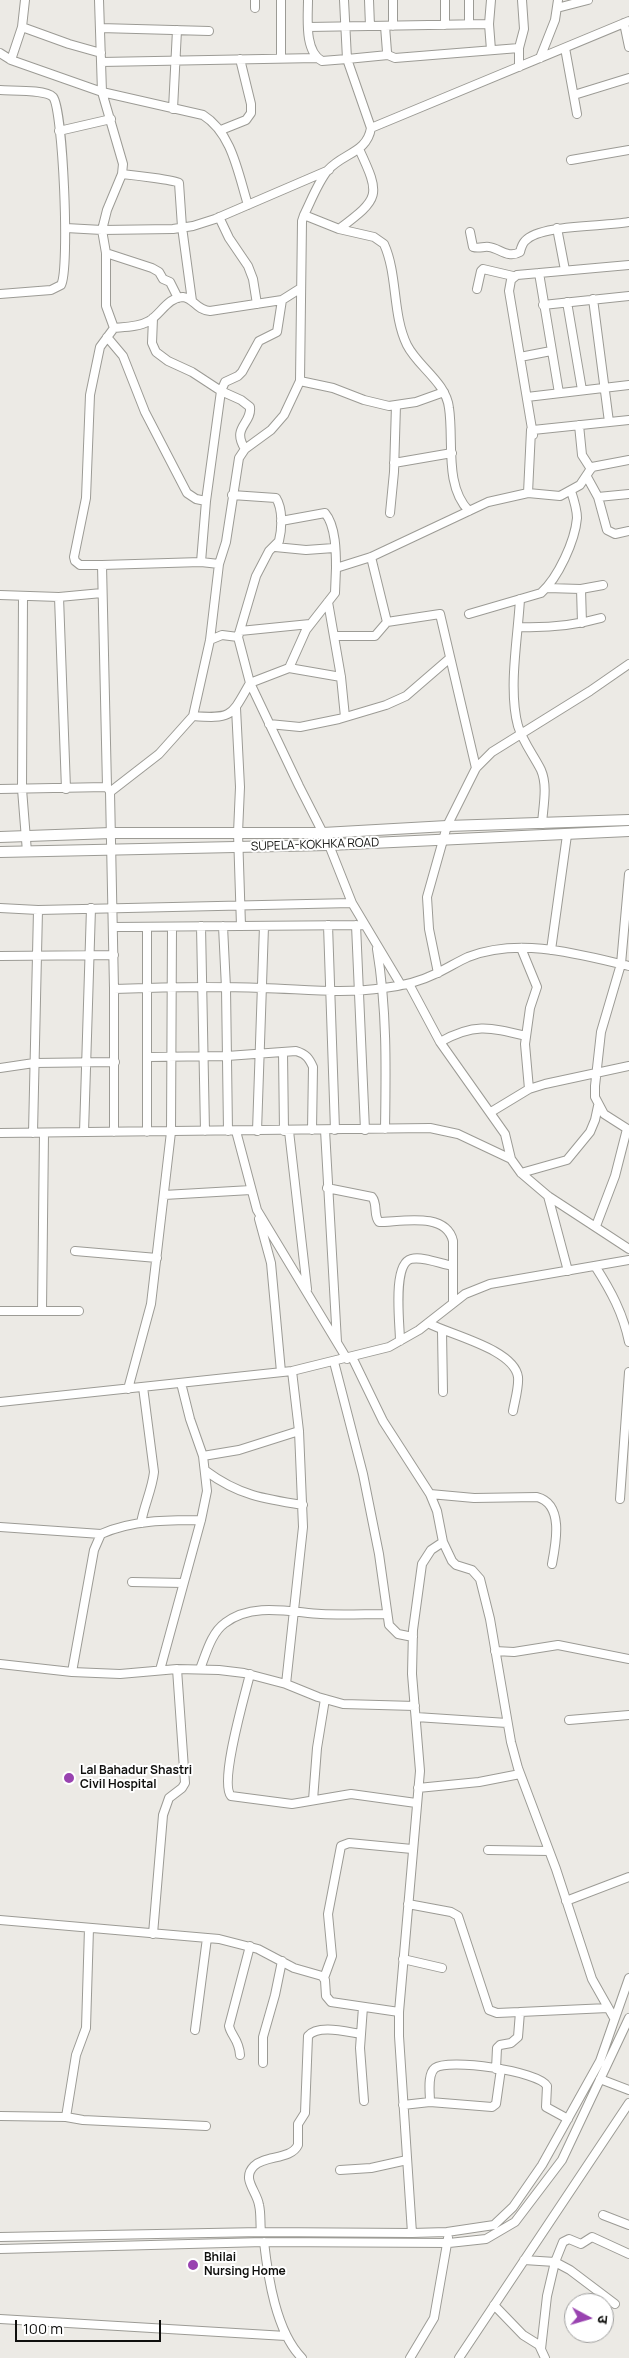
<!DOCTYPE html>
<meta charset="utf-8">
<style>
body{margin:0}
#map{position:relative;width:629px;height:2358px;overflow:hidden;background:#eceae5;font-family:Manrope,"Noto Sans Devanagari",sans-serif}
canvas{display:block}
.north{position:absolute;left:564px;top:2293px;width:50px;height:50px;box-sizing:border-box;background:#fff;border:1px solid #9f9f9e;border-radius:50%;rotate:96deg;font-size:14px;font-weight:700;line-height:20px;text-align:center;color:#0f0f0d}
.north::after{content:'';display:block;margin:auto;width:18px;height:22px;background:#9943b0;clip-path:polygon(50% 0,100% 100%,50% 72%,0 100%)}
.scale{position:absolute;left:15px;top:2320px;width:146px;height:22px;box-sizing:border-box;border:2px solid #0f0f0d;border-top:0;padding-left:6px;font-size:15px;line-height:18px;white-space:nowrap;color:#0f0f0d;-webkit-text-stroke:4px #fff;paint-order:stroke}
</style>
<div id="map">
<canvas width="629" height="2358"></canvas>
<div class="north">उ</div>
<div class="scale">100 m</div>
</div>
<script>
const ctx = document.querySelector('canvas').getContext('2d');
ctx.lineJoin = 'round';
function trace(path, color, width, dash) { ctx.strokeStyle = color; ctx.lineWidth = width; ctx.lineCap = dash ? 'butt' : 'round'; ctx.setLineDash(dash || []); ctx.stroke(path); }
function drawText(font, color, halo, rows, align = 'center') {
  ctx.font = font + ' Manrope,sans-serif'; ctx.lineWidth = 4; ctx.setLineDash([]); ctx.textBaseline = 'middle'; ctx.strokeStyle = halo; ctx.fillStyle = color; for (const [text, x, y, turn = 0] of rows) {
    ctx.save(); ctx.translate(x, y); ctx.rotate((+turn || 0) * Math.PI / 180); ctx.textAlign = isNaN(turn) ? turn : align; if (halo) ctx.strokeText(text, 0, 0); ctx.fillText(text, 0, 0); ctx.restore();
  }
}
const minor = new Path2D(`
 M99,0L102,92L123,164L122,174L107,210L102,230L106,253V306L114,328L100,347L90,395L86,498L74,557L75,561L80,565H102
 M255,0V8
 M281,0V58
 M308,0C308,18 304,51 322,61L347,59L371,128
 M344,0L347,59L388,55
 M369,0L370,26
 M393,0V26
 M469,0V24
 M491,0L489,24L491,50
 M557,8L588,0
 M624,23L629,47
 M445,25V0
 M385,26L387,52L388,55L395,58L519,48
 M22,27L69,44L101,53
 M308,27L489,24
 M100,28L209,31
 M565,48L577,114
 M0,53L11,60L102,92L203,115C232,133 238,173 248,205
 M540,58L555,20L558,0
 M11,60L22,27L25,0
 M101,62L317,58
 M519,67V48L524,29L522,0
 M0,90C11,91 45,89 53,97C63,109 70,269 61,285L51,290L0,294
 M574,95L629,78
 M173,109L177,30
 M221,130L246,120L251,113V104L240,59
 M59,131L111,119
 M571,160L629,150
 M122,174C132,175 175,180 179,183L182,227L192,301
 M304,215L339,229L374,237L384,244C398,275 392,314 407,345C418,367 446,382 449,408C454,440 444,486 469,511
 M219,217L229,238L248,266L253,279L257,304
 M66,228L102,230L173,229L193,226L215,219L329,170
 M557,228L565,270
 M339,229C380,198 381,196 359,149
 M470,232L473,247C479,249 484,246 489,247C499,248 508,259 520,252C521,248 522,244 525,241C540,224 605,227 629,222
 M106,253L152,268L159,272L163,279L170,282L178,298
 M539,273L559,393
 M477,289L481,271L483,269L513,276
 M593,299L609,422
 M567,302L582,390
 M543,305L629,296
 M153,318L152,343L156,352L168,361L192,372L221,391L241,400L250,407C252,424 231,427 245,449
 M114,328C125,327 139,327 149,321C160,315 168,297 183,297C194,298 196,310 210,311L282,300L301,288
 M107,337L123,356L145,412L187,493L196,499L206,501
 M520,357L551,351
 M300,381L333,388L364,400L389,406L416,402L444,392
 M527,397L629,385
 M579,425L582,455L591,469
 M531,430L528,493L488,502L371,557L336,568L335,593L306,630L289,668L250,683L299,786L329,845L352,903L401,985L409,984L440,1042L505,1134L511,1159L521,1173L548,1196L629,1249
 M533,430L629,420
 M533,435L509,291L511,280L517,275L629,265
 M394,463L452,453
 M587,477L598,497L607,530L615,534L629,531
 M528,493L560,496L580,485L592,467L629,460
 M232,495L276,498C283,509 282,529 279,541L269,551L256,576L238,637
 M598,497L629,494
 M390,513L394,472L396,405
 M281,521L325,513C336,526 336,553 336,568
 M275,547L306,550L334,548
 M371,557L387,622L440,614L476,768
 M201,562L206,501L221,391L225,382L238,376L242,372L259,341L277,332L282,300
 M547,588L581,589L603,585
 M581,589L582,623
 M0,595L59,597L102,593
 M23,596L22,789L27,852
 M59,597L66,789
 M520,599C518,637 508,689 518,726C523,742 534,756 541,770C548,786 543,807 542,824
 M328,602L341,677L345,717
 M469,614L541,593C558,578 575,541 577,518C577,509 574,500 571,491
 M518,627C547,628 573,626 601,618
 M240,631L310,624
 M334,636H375L387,622
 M289,668L341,677
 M236,708L240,787L238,833L241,926
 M193,716C233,719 231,716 250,683L238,637L222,635L210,640
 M269,724L300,727L339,719L386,705L406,696L450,658
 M107,787L102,565L201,562L219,564
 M0,789L107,787L109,790
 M629,874L621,964L601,1032L595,1086V1097L604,1114L629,1130
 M0,908L38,910L352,903
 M328,925L335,1130
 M356,925L365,1130
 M201,926L205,1131
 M223,926L226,988L228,1131
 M113,927L365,925
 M147,927V1132
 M521,948L537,987L530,1008L525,1044L529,1089
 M377,949C387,1009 386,1068 385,1129
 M551,950L567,835
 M0,956L114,955
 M438,973L429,929L427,897L447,826L476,768L492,752L590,691L629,664
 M114,989C163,987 213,986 262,988C303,989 343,994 384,988C401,986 419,982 435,974C446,969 457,962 468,957C520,937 578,954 629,966
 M440,1042C474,1023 489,1027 526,1036
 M283,1052L284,1131
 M147,1057L227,1056L296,1051C306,1054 309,1058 313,1067L312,1130
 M0,1068L34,1063L115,1062
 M491,1112L529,1089L545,1084L629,1066
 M325,1130L337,1342
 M236,1131L257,1210L347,1359
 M257,1131L264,926
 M289,1131L307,1289
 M84,1132L91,908
 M114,1132V989L110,792L159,754L193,716L210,640L219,564L226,542L239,458L245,449L271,430L284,415L300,381L302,221L304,215C311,201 318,182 328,170C343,153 367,153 371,128L629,21
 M0,1133L430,1128L458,1134L511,1159
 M33,1133L38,910
 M521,1173L567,1160L590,1132L595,1120L598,1106
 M327,1188L372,1197C378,1204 373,1215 379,1222C400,1222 446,1211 453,1241V1303
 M164,1195L251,1190
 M548,1196L568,1271
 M259,1219L271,1263L281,1372
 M596,1226L615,1176L627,1129
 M75,1251L157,1258
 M595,1266C611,1291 623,1313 629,1342
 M42,1310L44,1133
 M0,1311H79
 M428,1323C450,1335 514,1349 518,1377C519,1387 515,1400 513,1411
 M442,1331L443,1392
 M400,1341C400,1325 392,1264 411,1259C423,1256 441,1264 453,1266
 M352,1357L383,1421L430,1494L437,1511L443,1542L452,1561L456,1565L472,1570L480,1579L490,1619L511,1742L518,1768L556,1869L592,1979L614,2018
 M334,1362L363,1474L379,1554L389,1625L398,1634L413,1637
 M128,1389L151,1304L171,1132L172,927
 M0,1402L292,1371L389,1347L419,1330L465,1294L490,1284L629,1260
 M203,1456L239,1450L299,1431
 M206,1471C238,1495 264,1499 303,1505
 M430,1494L474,1498L537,1497C564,1504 556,1543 552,1564
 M620,1499L629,1372
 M141,1523C144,1505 152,1490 154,1472L143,1387
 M0,1527L101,1534
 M132,1582L183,1583
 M495,1651L514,1652L558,1645L629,1659
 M0,1664L72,1672L120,1674L177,1669L219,1670L244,1673L286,1684L318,1697L343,1704L415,1706
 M200,1669C206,1654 211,1633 225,1623C252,1602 290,1612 321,1614C343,1615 365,1614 386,1614
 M160,1670L201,1520L207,1491L203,1456L190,1419L181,1383
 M72,1672L94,1550L101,1534C132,1520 168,1520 201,1520
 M250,1674C245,1695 219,1782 231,1796L292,1804L351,1794L416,1803
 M286,1684L303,1527L299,1431L292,1371
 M416,1717L507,1723
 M569,1720L629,1715
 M418,1788L479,1782L520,1774
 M313,1800L317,1748L325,1699
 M488,1850L549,1851
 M566,1901L629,1877
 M408,1904L451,1912L458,1916L489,2010L497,2013L520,2012
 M0,1920L219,1939L258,1949L294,1968L322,1976L325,1980L326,1996L331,2002L399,2012
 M153,1934L163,1815L169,1798L182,1788L185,1783L177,1669
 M403,1959L442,1968
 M324,1978L332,1956L328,1914L341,1846L349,1843L412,1849
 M363,2007L360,2048L364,2101
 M195,2030L207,1938
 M240,2055C239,2039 231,2036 229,2026L250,1946
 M263,2063V2037L275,1995L282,1961
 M496,2069L497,2048L500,2045L511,2043L518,2037L520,2012L608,2008
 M600,2079L629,2090
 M430,2102C430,2093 427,2074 435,2068C448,2058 539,2071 547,2086L546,2107L568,2119
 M403,2105L430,2102L492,2107L496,2104L501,2069
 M0,2116L66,2117L83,2120L206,2126
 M66,2117L76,2055L86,2028L89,1928
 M340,2170L371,2168L407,2160
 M603,2215L629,2225
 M261,2232C260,2223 261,2213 259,2205C257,2191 241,2179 254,2166C265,2155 291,2160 298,2145V2124L305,2113L308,2036C318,2024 347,2032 361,2034
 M412,2233L399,2036V2012L420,1771L412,1674L413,1630L422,1564L431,1550L443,1542
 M0,2237L261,2232L412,2233L447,2232L494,2225L513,2207L542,2165L600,2061L629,1978
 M264,2242C268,2277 276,2332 302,2358
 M0,2249L264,2242L449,2243L486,2239L515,2222L562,2160L629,2018
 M524,2260L555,2262L547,2296L541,2349
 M615,2304L570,2270L555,2262L563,2242L569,2239L581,2244L592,2237L629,2254
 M494,2305L523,2335L539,2345L545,2358
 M0,2319L286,2336
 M410,2358L434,2318L448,2238
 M459,2358L629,2103`);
const tertiary = new Path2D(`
 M0,837L111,833H323L447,826L629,820
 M0,852L329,845L629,831`);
const markers = [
 [69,1778,6,"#9943b0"],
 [193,2265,6,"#9943b0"]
];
const streetNames = [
 ["SUPELA-KOKHKA ROAD",315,845,-2]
];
const poiNames = [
 ["Lal Bahadur Shastri",80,1771],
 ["Civil Hospital",80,1785],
 ["Bhilai",204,2258],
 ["Nursing Home",204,2272]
];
trace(minor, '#9c9b95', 10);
trace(tertiary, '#9c9b95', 12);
trace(minor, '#fff', 8);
trace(tertiary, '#fff', 10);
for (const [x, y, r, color] of markers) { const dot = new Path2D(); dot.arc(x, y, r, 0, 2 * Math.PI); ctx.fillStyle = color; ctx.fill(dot); trace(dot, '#fff', 2); }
drawText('12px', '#0f0f0d', '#fff', streetNames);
drawText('bold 12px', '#0f0f0d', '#fff', poiNames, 'left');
</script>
